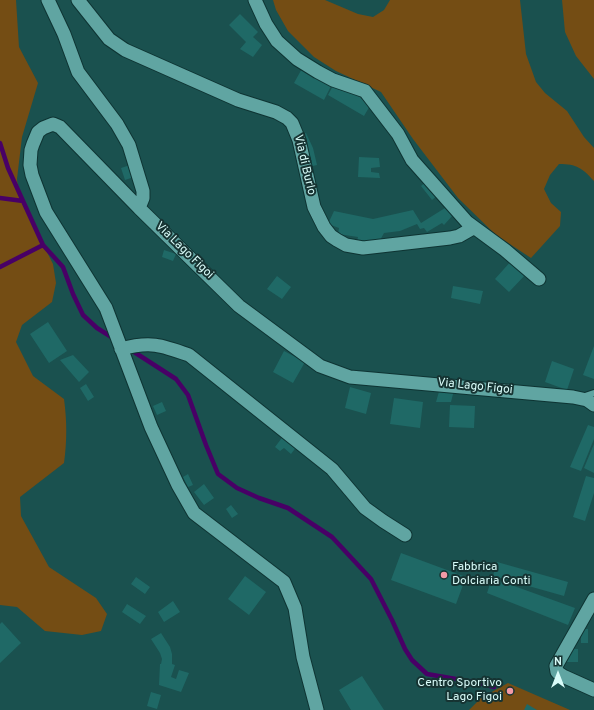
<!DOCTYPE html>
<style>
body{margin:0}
#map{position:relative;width:594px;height:710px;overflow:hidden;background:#1a514f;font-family:Overpass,sans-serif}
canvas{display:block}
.north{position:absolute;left:538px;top:654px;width:40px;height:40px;-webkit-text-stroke:3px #163332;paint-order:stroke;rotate:0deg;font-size:11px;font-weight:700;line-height:16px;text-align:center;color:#d9fcf9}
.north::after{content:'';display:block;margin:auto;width:14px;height:18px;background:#d9fcf9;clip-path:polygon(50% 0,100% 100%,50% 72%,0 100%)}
</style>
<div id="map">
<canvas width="594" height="710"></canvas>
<div class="north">N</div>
</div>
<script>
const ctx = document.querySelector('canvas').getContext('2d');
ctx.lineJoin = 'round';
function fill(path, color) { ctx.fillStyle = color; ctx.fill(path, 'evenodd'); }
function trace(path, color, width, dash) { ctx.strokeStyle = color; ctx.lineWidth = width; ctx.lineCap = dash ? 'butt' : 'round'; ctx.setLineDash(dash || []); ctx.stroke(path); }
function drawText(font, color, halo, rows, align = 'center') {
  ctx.font = font + ' Overpass,sans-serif'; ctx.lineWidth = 4; ctx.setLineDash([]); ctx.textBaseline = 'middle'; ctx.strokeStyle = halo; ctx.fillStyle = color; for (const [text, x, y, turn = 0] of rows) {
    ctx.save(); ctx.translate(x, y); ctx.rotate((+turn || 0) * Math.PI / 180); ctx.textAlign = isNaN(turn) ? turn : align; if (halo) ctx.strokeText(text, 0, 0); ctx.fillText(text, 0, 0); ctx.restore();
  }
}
const green = new Path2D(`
 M0,0H16L19,47L38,83L22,137L17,179L19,197L53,264L56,283L52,302L22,325L16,342L33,376L64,399C67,421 67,441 64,463L20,497L21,516L49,567L96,598L107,614L101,631L82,635L45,631L17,607L0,605Z
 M273,0H325L358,14L373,17L384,10L390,0H520L526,54L536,82L545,93L567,111L584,137L594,148V181C582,168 577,164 559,164L550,175L544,189L551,203L561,212L560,226L531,258L496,235L458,198L413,139L381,92L336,71L314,57L288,31L276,10Z
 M562,0H594V79L576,56L565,32Z
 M508,683L570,710H469L481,698Z`);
const stream = new Path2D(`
 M0,143L8,168L43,245L63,267L73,294L83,315L97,328L113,338
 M0,198L23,201
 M0,267L43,245
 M131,350L176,379L188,395L206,445L218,474L237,488L259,498L288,508L332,537L371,579L392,620L405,649L412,660L427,674L479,683L494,687`);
const building = new Path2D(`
 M240,14L258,32L253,37L262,45L253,57L240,49L246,42L229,25Z
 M304,65L333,82L324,100L294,83Z
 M335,82L371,104L364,116L328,95Z
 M306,133L313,148L317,165L308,167L300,135Z
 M359,157L379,158L380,167L371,168V172L379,173L380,178L358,177Z
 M130,165L134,177L125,180L121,168Z
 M429,179L440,193L432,200L421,186Z
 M445,208L453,215L444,225L442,223L427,232L424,228L420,229L417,224L400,231L384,233L378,244L357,241L358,237L338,234L339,228L328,224L334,211L373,219L413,210L421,223Z
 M164,250L176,254L173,261L162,257Z
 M512,260L527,273L509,292L495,279Z
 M277,276L291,287L282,299L267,289Z
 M453,286L483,291L480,304L451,298Z
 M48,322L67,351L49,363L30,334Z
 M594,346V379L583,375Z
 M284,351L305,362L293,383L273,372Z
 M73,355L89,372L79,382L60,360Z
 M552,361L574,369L567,390L545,382Z
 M86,384L94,397L88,401L80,388Z
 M350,387L371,393L366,414L345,408Z
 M440,388L454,390L451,402H436Z
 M394,398L423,402L420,428L390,424Z
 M162,402L166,411L157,415L153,406Z
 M450,405L475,406L474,428L449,427Z
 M588,425L594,427V439L581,471L570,467Z
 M284,435L297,446L291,454L284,448L280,451L275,447Z
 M594,444V473L584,468Z
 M188,474L193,485L188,487L183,477Z
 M586,476L594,478V493L585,521L573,517Z
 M204,484L214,498L204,505L194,492Z
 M231,505L238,514L232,518L226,509Z
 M401,553L466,577L456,604L391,580Z
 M497,562L568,582L564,596L493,576Z
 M245,576L266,592L249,615L228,599Z
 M136,577L150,587L145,594L131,584Z
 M492,578L575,608L568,625L487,593Z
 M173,601L180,612L164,622L158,612Z
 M127,604L146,616L140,624L122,612Z
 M2,622L21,643L0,663V624Z
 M581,629H588V643H581Z
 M161,633L170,647L172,654V664L175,665L171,677L176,679L179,670L189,673L181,692L159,685L160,664H161L162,659L160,653L151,639Z
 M571,649H578V662H567V654H571Z
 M362,676L384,710H351L339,690Z
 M151,692L161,695L157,709L147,706Z
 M527,704L537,710H524Z`);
const service = new Path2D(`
 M582,397L594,393`);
const minor = new Path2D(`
 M48,0L64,34L78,72L117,124L129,145L143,191V198L139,208
 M78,0L109,39L125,50L238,100L276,112L287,118L292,123L299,140L314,207L324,227L331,236L337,240L346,245L363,248L450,238L459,236L473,228
 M255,0L266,24L277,41L297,59L318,72L333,80L365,91L398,134L412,160L467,222L505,250L539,279
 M121,349C150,341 161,345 189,355L332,469L365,508L383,521L405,535
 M594,599L556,666L557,672L563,676L594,690
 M317,710L303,657L295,608L284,582L194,513L178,485L151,427L106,308L46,212L32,175L30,165L31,150L33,144L38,132L43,128L53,124L60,127L139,208L239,306L320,366L350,377L573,397L587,400L594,405`);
const markers = [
 [444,575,4,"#f49aa6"],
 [510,691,4,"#f49aa6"]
];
const streetNames = [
 ["Via di Burlo",304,165,77],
 ["Via Lago Figoi",184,251,44],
 ["Via Lago Figoi",475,387,6]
];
const poiNames = [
 ["Fabbrica",452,568],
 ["Dolciaria Conti",452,582],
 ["Centro Sportivo",502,684,"right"],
 ["Lago Figoi",502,698,"right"]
];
fill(green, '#744d14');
trace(stream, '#480066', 4.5);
fill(building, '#1f6966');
trace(service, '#0e3433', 8);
trace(minor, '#0e3433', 15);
trace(service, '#60a5a2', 6);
trace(minor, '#60a5a2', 13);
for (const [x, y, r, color] of markers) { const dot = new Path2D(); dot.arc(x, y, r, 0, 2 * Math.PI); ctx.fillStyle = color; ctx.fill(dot); trace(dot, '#163332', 1.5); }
drawText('12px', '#d9fcf9', '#163332', streetNames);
drawText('12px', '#d9fcf9', '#163332', poiNames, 'left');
</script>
